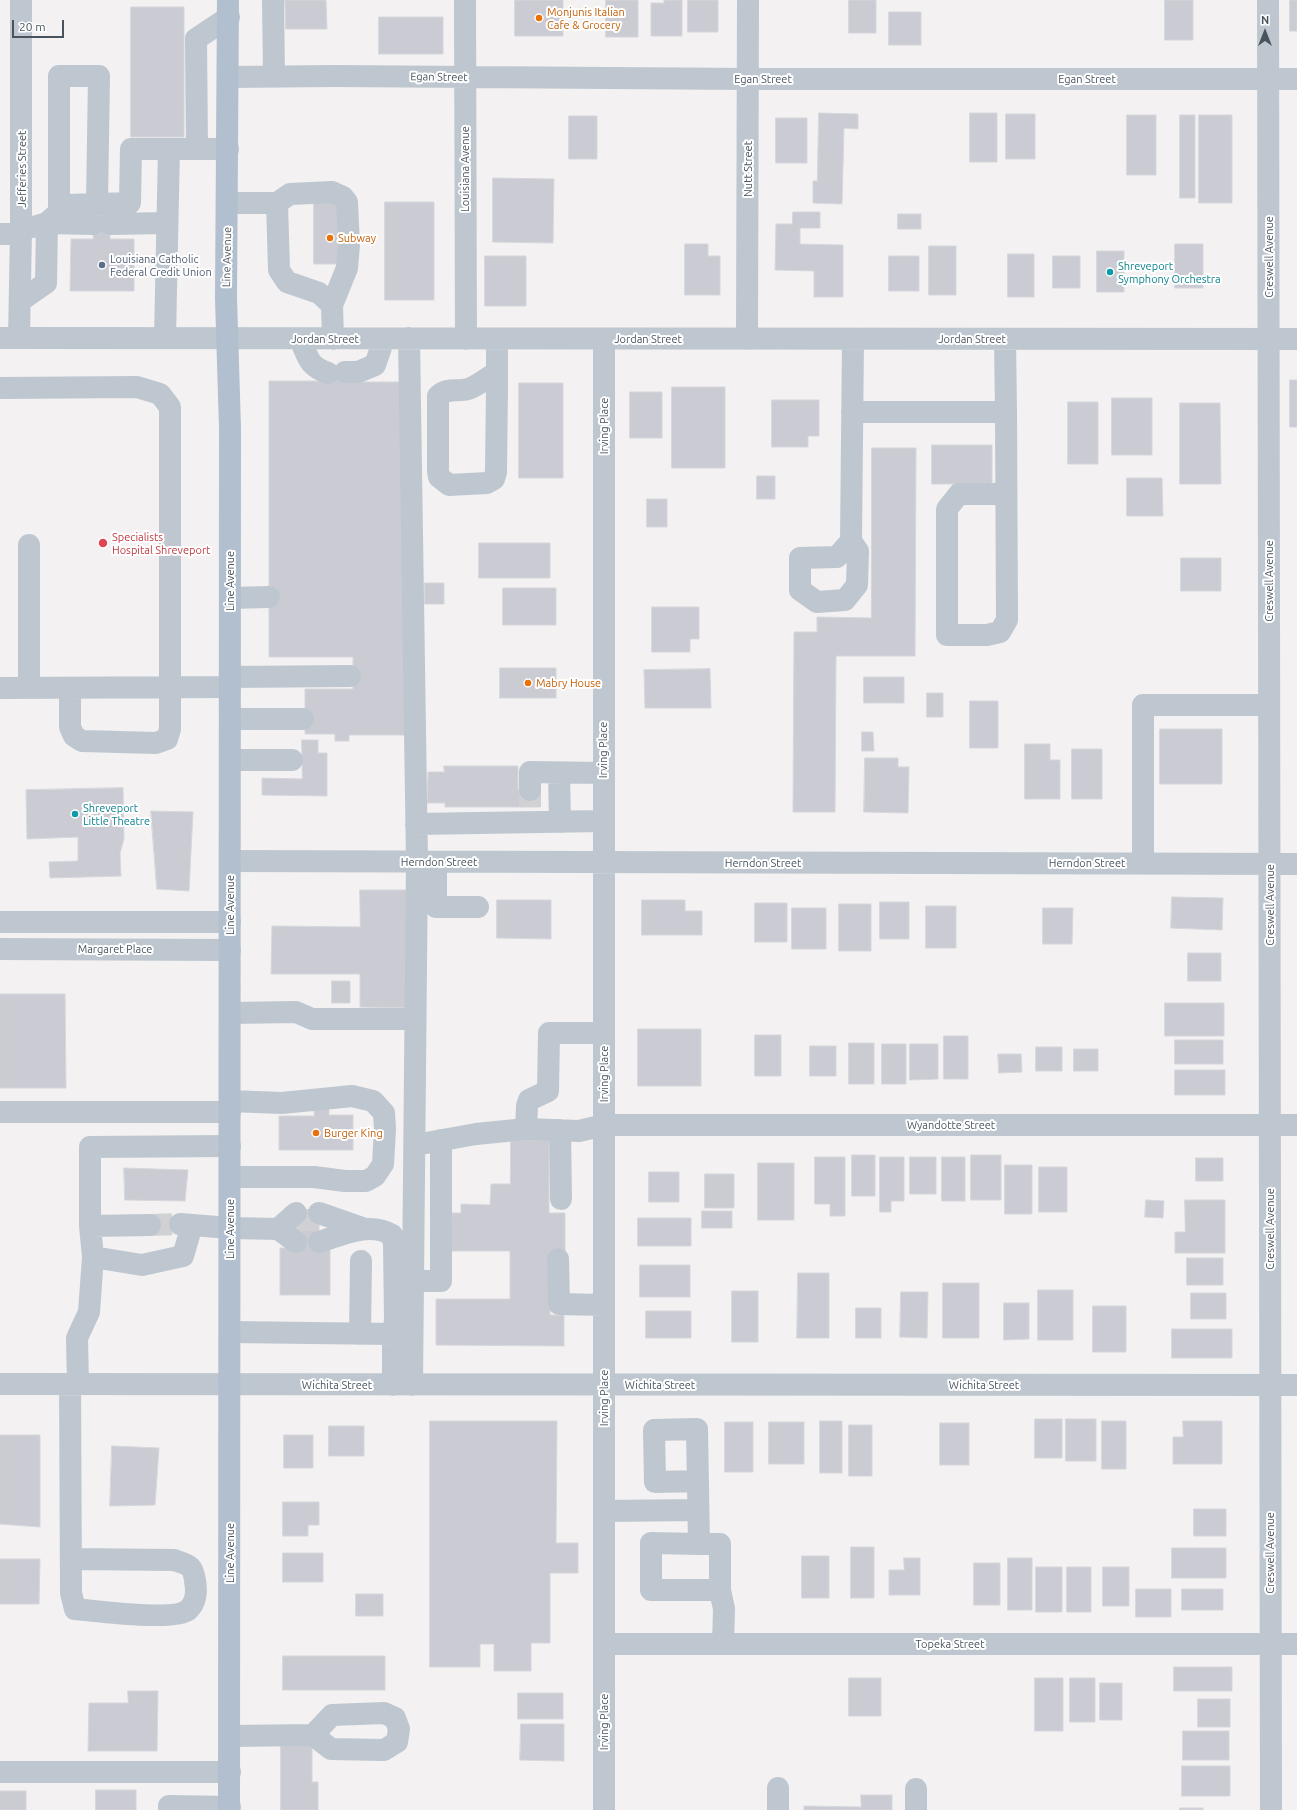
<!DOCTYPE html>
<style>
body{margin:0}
#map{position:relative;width:1297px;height:1810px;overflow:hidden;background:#f3f1f1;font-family:Ubuntu,sans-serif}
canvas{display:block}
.north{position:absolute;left:1245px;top:12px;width:40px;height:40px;-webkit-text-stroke:3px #fff;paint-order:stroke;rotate:0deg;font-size:11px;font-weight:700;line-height:16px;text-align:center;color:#48535e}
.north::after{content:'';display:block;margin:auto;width:14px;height:18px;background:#48535e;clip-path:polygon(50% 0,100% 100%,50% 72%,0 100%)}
.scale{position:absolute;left:12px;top:20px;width:52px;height:18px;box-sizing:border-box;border:2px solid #48535e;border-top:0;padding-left:5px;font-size:12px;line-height:14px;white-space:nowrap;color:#48535e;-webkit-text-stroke:3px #fff;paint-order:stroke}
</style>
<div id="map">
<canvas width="1297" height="1810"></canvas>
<div class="north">N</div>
<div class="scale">20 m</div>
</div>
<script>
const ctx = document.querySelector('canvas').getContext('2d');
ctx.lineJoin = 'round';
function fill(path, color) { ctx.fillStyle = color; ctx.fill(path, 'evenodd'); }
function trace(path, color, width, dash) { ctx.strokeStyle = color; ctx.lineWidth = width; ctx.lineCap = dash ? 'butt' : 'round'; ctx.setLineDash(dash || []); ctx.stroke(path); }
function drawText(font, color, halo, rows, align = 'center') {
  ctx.font = font + ' Ubuntu,sans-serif'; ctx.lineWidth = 4; ctx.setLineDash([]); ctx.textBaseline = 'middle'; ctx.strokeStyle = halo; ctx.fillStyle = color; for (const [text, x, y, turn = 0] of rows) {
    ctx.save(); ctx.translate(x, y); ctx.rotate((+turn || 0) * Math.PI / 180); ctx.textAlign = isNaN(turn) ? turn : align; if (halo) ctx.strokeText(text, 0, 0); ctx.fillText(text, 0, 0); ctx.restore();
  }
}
const building = new Path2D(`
 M285,0H326L327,29H286Z
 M515,0H563V36H515Z
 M606,0H638V37H606Z
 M664,0H682V36H651V3H664Z
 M688,0H718V32H688Z
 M849,0H876V33H849Z
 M1165,0H1193V40H1165Z
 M1290,0H1297V31H1290Z
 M131,7H184V137H131Z
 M889,12H921V45H889Z
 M379,17H443V54H379Z
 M819,113L858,114V129L844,128L842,204L813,203V181H817Z
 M970,113H997V162H970Z
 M1006,114H1035V159H1006Z
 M1127,115H1156V175H1127Z
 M1180,115H1195V198H1180Z
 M1199,115H1232V203H1199Z
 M569,116H597V159H569Z
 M776,118H807V163H776Z
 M493,178L554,179L553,243L493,242Z
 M314,201H335L345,213V264H314Z
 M385,202H434V300H385Z
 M93,211H110V239H134V291H70L71,239H93Z
 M793,212H820V228H800V244L843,245V297H814V271L775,270L776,224H792Z
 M898,214H921V229H898Z
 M685,244H708V256H720V295H685Z
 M1175,244H1203V288H1175Z
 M929,246H956V295H929Z
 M1097,251H1124V292H1097Z
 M1008,254H1034V297H1008Z
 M485,256H526V306H485Z
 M889,256H919V291H889Z
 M1053,256H1080V288H1053Z
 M345,369V382H405V735H349V741H335V734H305V689H353V657H269V381H328Z
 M1290,380H1297V427H1290Z
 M519,383H563V478H519Z
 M672,387H725V468H672Z
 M630,392H662V438H630Z
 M1112,398H1152V455H1112Z
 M772,400H819V436H808V447H772Z
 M1068,402H1098V464H1068Z
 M1180,403H1220L1221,484H1180Z
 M932,445H992V484H932Z
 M872,448H916L915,656H836L835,812H793L794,632H817V617L871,618Z
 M757,476H775V499H757Z
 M1127,478H1162L1163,516H1127Z
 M647,499H667V527H647Z
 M479,543H550V578H479Z
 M1181,558H1221V591H1181Z
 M425,583H444V604H425Z
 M503,588H556V625H503Z
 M652,607H699V639H690V652H652Z
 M500,668H556V698H500Z
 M710,669L711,708H645L644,670Z
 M864,677H904V703H864Z
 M927,693H943V717H927Z
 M970,701H998V748H970Z
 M1160,729H1222V784H1160Z
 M862,732H873L874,751H862Z
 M302,740H318V753H327V796L262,795V778L302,779Z
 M1025,744H1050V760H1060V799H1025Z
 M1072,749H1102V799H1072Z
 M865,758H898V767H909L908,813L864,812Z
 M444,766H518V790H540V807H445V803H427L428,772H444Z
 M123,788L124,839L120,853L121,876L50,878L49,862L78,861V837L27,839L26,790Z
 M151,811L193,812L189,891L157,889Z
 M360,890H408L407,1008L360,1007V974H271L272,926L360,927Z
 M1172,897L1223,898L1222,930L1171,928Z
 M497,900H551V939L497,938Z
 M642,900H685V911H702V935H642Z
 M880,902H909V939H880Z
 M755,903H787V942H755Z
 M839,904H871V951H839Z
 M926,906H956V948H926Z
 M792,908H826V949H792Z
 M1043,908H1073L1072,944H1043Z
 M1188,953H1221V981H1188Z
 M332,981H350V1003H332Z
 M0,994H65L66,1088H0Z
 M1165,1003H1224V1036H1165Z
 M638,1029H701V1086H638Z
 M755,1035H781V1076H755Z
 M944,1036H968V1079H944Z
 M1175,1040H1223V1064H1175Z
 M849,1043H874V1084H849Z
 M882,1044H906V1084H882Z
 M910,1044H938V1079L910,1080Z
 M810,1046H836V1076H810Z
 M1036,1047H1062V1071H1036Z
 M1074,1049H1098V1071H1074Z
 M998,1054H1021L1022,1072L999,1073Z
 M1175,1070H1225V1095H1175Z
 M314,1105H329V1115H353V1150H279V1116H314Z
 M511,1140H549V1213H565V1252H551L550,1315H564V1346L436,1345V1299H510V1251H451L452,1213H461V1204L490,1205L491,1184H510Z
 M852,1155H875V1196H852Z
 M971,1155H1001V1200H971Z
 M815,1157H845V1216H830V1204H815Z
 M880,1157H904V1201H891V1212H880Z
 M910,1157H936V1194H910Z
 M942,1157H965V1201H942Z
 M1196,1158H1223V1181H1196Z
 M758,1163H794V1220H758Z
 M1005,1165H1032V1214H1005Z
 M1039,1167H1067V1212H1039Z
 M124,1168L188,1170L185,1201L125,1200Z
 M649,1172H679V1202H649Z
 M705,1174H734V1208H705Z
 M1146,1200L1164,1201L1163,1218L1145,1217Z
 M1185,1200H1225V1253H1175V1232H1185Z
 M296,1210L319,1211V1246H330V1295H280V1248H296Z
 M702,1211H732V1228H702Z
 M638,1218H691V1246H638Z
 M1187,1258H1223V1285H1187Z
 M640,1265H690V1297H640Z
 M798,1273H829V1338H797Z
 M943,1283H979V1338H943Z
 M1038,1290H1073V1340H1038Z
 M732,1291H758V1342H732Z
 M901,1292H928L927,1338L900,1337Z
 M1191,1293H1226V1319H1191Z
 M1004,1303H1029V1339L1004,1340Z
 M1093,1306H1126V1352H1093Z
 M856,1308H881V1338H856Z
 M646,1311H691V1338H646Z
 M1172,1329H1232V1358H1172Z
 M1035,1419H1062V1458H1035Z
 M1066,1419H1096V1461H1066Z
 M430,1421H557L556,1543H578V1573H550V1643H531V1671H494V1644H480V1667H430Z
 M820,1421H842V1473H820Z
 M1102,1421H1126V1469H1102Z
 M1183,1421H1222V1464H1173V1437H1183Z
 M725,1422H753V1472H725Z
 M769,1422H804V1464H769Z
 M940,1423H969V1465H940Z
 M849,1425H872V1476H849Z
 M329,1426H364V1456H329Z
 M0,1435H40V1527L0,1524Z
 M284,1435H313V1468H284Z
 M112,1446L159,1448L155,1505L110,1506Z
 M283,1502H319V1525H308V1536H283Z
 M1194,1509H1226V1536H1194Z
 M851,1547H874V1598H851Z
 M1172,1548H1226V1578H1172Z
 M283,1553H323V1582H283Z
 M802,1556H829V1598H802Z
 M904,1558H920V1595H889V1570H904Z
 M1008,1558H1032V1610H1008Z
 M0,1559H40L39,1604H0Z
 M974,1563H1000V1605H974Z
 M1036,1567H1062V1612H1036Z
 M1067,1567H1091V1612H1067Z
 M1103,1567H1129V1606H1103Z
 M1136,1589H1171V1617H1136Z
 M1182,1589H1223V1610H1182Z
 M356,1594H383V1616H356Z
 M283,1656H385V1690H283Z
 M1174,1667H1232V1691H1174Z
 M849,1678H881V1716H849Z
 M1035,1678H1063V1731H1035Z
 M1070,1678H1095V1722H1070Z
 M1100,1683H1122V1720H1100Z
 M128,1691H158L157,1751H88L89,1703H128Z
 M518,1693H563V1719H518Z
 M1198,1699H1230V1727H1198Z
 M521,1724H564V1761L520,1760Z
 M1183,1731H1229V1760H1183Z
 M281,1743H312V1782H318V1810H281Z
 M1182,1766H1230V1796H1182Z
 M96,1790H136V1810H96Z
 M0,1791H26V1810H0Z
 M861,1795H892V1810H804V1806L861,1807Z
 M1180,1808H1203V1810H1180Z`);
const minorTunnel = new Path2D(`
 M530,790V807
 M296,1220H319
 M150,1225L180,1224`);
const minor = new Path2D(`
 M273,0L274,76
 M465,0L466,339
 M1268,0L1271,1810
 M229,77L335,76L748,79H1297
 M197,149L196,39L229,17
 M227,203H277L279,270L287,282L319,293L332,305L333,339
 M277,203L290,194L332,192L343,197L347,202L349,245L347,268L332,305
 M59,211V76H99L97,204
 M47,223L67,205L130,203L131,149H228
 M47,223L93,224
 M110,224L167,223
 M0,234H20
 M20,301L46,283L47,223L33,227
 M0,338L1297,339
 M19,338L21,230V0
 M165,338L169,149
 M409,338L417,861L412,1385
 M300,339C308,357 308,366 328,373
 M497,339V387L496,472L494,479L487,483L449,485L439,477L438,471V396C447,387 458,392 468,389C478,386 487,377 497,373
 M604,339V1810
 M747,339L748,0
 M1005,339L1006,412
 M345,372H358L375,365L384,339
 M0,388L137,387L160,394L170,407V729L167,739L156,743L82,741L74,736L70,727V688
 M852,412H1006L1007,620L1000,632L987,635H947V509L959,494H1006
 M851,541L858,551L857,585L845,600L817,602L800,590V558L837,557L851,541L853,339
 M29,545V688
 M230,598L269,597
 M230,677L350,676
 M0,688L230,687
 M230,719H303
 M230,760H292
 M559,773L560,822
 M530,790V772L603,773
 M416,824L603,821
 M230,861L1297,864
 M436,862V907H478
 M1143,863V705H1269
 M0,922H230
 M0,949L230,950
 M230,1013L296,1012L312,1019H415
 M604,1033H549L548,1091L529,1100L527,1106L526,1129L579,1131L604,1125H1297
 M230,1101L282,1103L352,1096L373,1101L384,1113L385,1129L383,1164L375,1176L366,1181H345L314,1177H230
 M0,1112H230
 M560,1130L561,1199
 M426,1143L476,1134L526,1129
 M319,1213L362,1228
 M180,1224L230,1228L278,1229L296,1242
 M90,1226L150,1225
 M278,1229L296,1213
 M319,1242C342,1235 369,1221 392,1235L394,1244L395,1320L393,1334V1385
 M93,1257L142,1265L183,1256L192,1225
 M558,1259L559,1304L604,1305
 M413,1281H441V1140
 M230,1332L393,1334
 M360,1334L361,1261
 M0,1384L1297,1385
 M70,1384L71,1593L75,1609C94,1611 175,1621 188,1610C196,1603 197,1591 195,1581C193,1565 189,1565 174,1560L71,1559
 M78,1384L77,1338L89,1312L93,1257L90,1226V1147L230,1146
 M698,1481L655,1482L654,1430L697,1429C698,1467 698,1506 699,1544L651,1543V1590H720V1544H699
 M604,1511L698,1510
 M720,1590L724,1609L723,1644
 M604,1644H1297
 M230,1736L313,1735L331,1749L384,1750L397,1742L399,1729L395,1718L384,1713L332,1715L313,1735
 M0,1772H230
 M778,1788V1810
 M916,1789V1810
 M169,1810V1806L230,1807`);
const major = new Path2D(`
 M228,0L226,298L230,428L229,1810`);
const markers = [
 [539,18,4,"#e8710a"],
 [330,238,4,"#e8710a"],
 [102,265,4,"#5c6f8a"],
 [1110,272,4,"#0f9aa8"],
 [103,543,5,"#e0444e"],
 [528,683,4,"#e8710a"],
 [75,814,4,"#0f9aa8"],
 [316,1133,4,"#e8710a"]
];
const foodNames = [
 ["Monjunis Italian",547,12],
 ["Cafe & Grocery",547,25],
 ["Subway",338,238],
 ["Mabry House",536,683],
 ["Burger King",324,1133]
];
const streetNames = [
 ["Egan Street",439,77,1],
 ["Egan Street",763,79],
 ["Egan Street",1087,79],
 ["Jefferies Street",22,169,-90],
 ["Louisiana Avenue",465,169,-90],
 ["Nutt Street",748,169,-90],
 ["Line Avenue",227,257,-89],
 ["Creswell Avenue",1269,257,-90],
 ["Jordan Street",325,339],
 ["Jordan Street",648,339],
 ["Jordan Street",972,339],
 ["Irving Place",604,426,-90],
 ["Line Avenue",230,581,-90],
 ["Creswell Avenue",1269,581,-90],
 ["Irving Place",603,750,-90],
 ["Herndon Street",439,862],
 ["Herndon Street",763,863],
 ["Herndon Street",1087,863],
 ["Line Avenue",230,905,-90],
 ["Creswell Avenue",1270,905,-90],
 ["Margaret Place",115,949],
 ["Irving Place",604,1074,-90],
 ["Wyandotte Street",951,1125],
 ["Line Avenue",230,1229,-90],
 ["Creswell Avenue",1270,1229,-90],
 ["Wichita Street",337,1385],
 ["Wichita Street",660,1385],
 ["Wichita Street",984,1385],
 ["Irving Place",604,1398,-90],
 ["Line Avenue",230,1553,-90],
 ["Creswell Avenue",1270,1553,-90],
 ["Topeka Street",950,1644],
 ["Irving Place",604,1722,-90]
];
const serviceNames = [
 ["Louisiana Catholic",110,259],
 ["Federal Credit Union",110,272]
];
const cultureNames = [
 ["Shreveport",1118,266],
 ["Symphony Orchestra",1118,279],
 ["Shreveport",83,808],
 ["Little Theatre",83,821]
];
const healthNames = [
 ["Specialists",112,537],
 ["Hospital Shreveport",112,550]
];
fill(building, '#cbccd3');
trace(building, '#d5d7dc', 1);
trace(minorTunnel, '#d1d1d4', 22, [22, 11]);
trace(minor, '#bec7cf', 22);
trace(major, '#b1bfcf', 22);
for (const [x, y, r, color] of markers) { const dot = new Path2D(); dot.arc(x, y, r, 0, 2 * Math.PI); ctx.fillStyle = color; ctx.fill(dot); trace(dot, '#fff', 1.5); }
drawText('11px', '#c56008', '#fff', foodNames, 'left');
drawText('11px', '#48535e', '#fff', streetNames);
drawText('11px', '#4e5e75', '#fff', serviceNames, 'left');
drawText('11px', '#0d838f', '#fff', cultureNames, 'left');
drawText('11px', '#be3a42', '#fff', healthNames, 'left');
</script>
